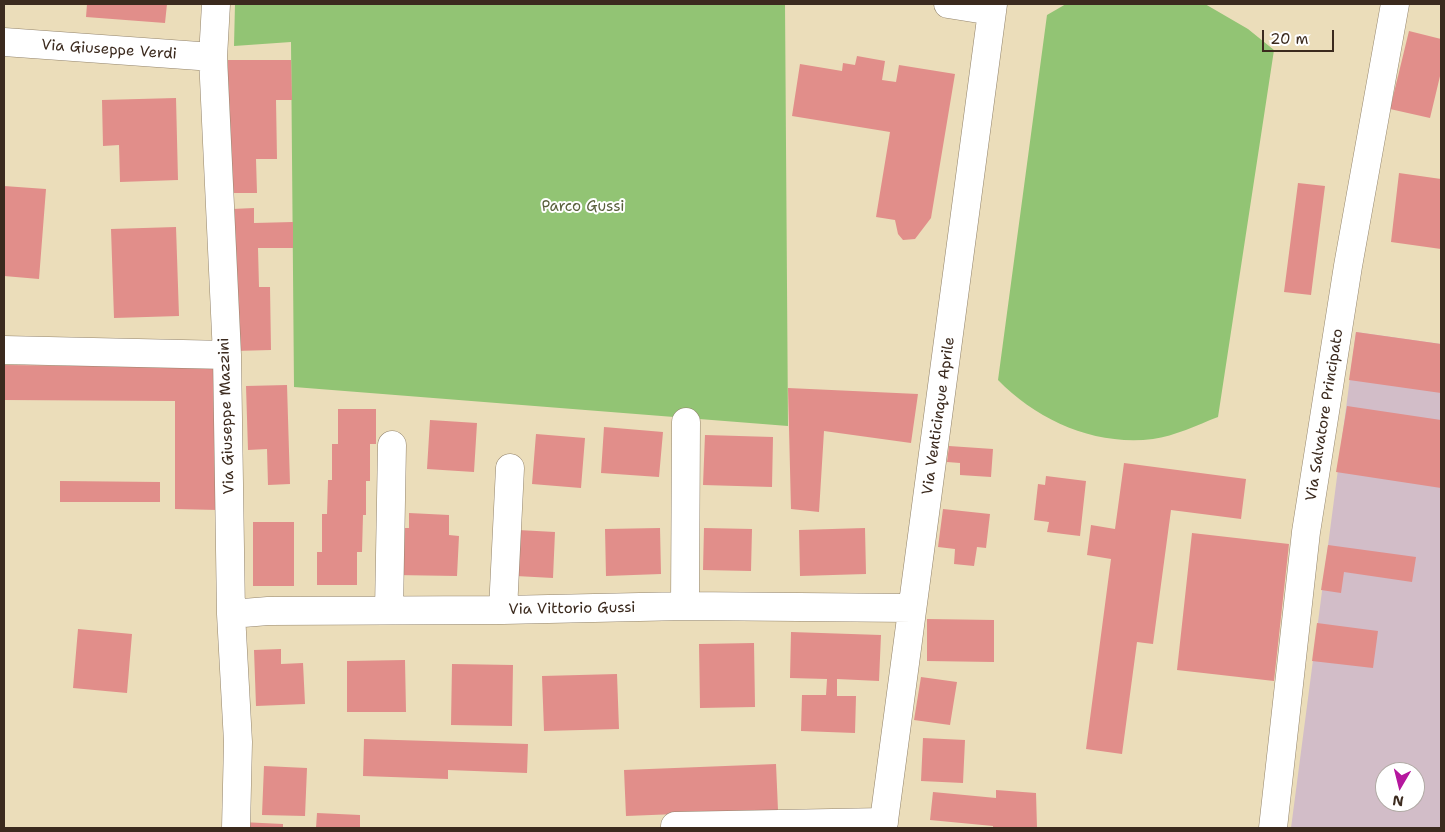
<!DOCTYPE html>
<style>
body{margin:0}
#map{position:relative;width:1445px;height:832px;overflow:hidden;background:#ebddba;font-family:"Shantell Sans",sans-serif}
canvas{display:block}
.frame{position:absolute;inset:0;border:5px solid #3b2a1e;pointer-events:none}
.north{position:absolute;left:1375px;top:762px;width:50px;height:50px;box-sizing:border-box;background:#fff;border:1px solid #b1aaa5;border-radius:50%;rotate:188deg;font-size:14px;font-weight:700;line-height:20px;text-align:center;color:#3b2a1e}
.north::after{content:'';display:block;margin:auto;width:18px;height:22px;background:#b5179e;clip-path:polygon(50% 0,100% 100%,50% 72%,0 100%)}
.scale{position:absolute;left:1262px;top:30px;width:72px;height:22px;box-sizing:border-box;border:2px solid #3b2a1e;border-top:0;padding-left:6px;font-size:15px;line-height:18px;white-space:nowrap;color:#3b2a1e;-webkit-text-stroke:4px #fff;paint-order:stroke}
</style>
<div id="map">
<canvas width="1445" height="832"></canvas>
<div class="frame"></div>
<div class="north">N</div>
<div class="scale">20 m</div>
</div>
<script>
const ctx = document.querySelector('canvas').getContext('2d');
ctx.lineJoin = 'round';
function fill(path, color) { ctx.fillStyle = color; ctx.fill(path, 'evenodd'); }
function trace(path, color, width, dash) { ctx.strokeStyle = color; ctx.lineWidth = width; ctx.lineCap = dash ? 'butt' : 'round'; ctx.setLineDash(dash || []); ctx.stroke(path); }
function drawText(font, color, halo, rows, align = 'center') {
  ctx.font = font + ' "Shantell Sans",sans-serif'; ctx.lineWidth = 4; ctx.setLineDash([]); ctx.textBaseline = 'middle'; ctx.strokeStyle = halo; ctx.fillStyle = color; for (const [text, x, y, turn = 0] of rows) {
    ctx.save(); ctx.translate(x, y); ctx.rotate((+turn || 0) * Math.PI / 180); ctx.textAlign = isNaN(turn) ? turn : align; if (halo) ctx.strokeText(text, 0, 0); ctx.fillText(text, 0, 0); ctx.restore();
  }
}
const industrial = new Path2D(`
 M1356,332L1441,344V828H1291ZM1385,772H1415V802H1385Z`);
const green = new Path2D(`
 M235,4H785L788,426L294,387L291,42L234,46Z
 M1066,4H1205L1248,29L1274,50L1218,417C1197,425 1175,436 1153,439C1095,446 1038,421 998,380L1047,15Z`);
const building = new Path2D(`
 M87,4H167L165,23L86,17Z
 M1409,31L1441,39V72L1430,118L1390,109Z
 M857,56L885,61L882,80L896,82L899,65L955,74L931,218L915,239L903,240L898,234L895,220L876,217L890,132L792,116L800,64L842,71L843,63L855,65Z
 M228,60H291L292,100H276L277,159H256L257,193H228Z
 M176,98L178,180L120,182L119,145L103,146L102,100Z
 M1399,173L1441,179V249L1391,242Z
 M1298,183L1325,186L1311,295L1284,292Z
 M4,186L46,189L39,279L4,276Z
 M254,208V223L293,222V248H258L259,287H270L271,350L234,351L232,209Z
 M176,227L179,316L114,318L111,229Z
 M1356,332L1441,344V393L1349,380Z
 M4,365L219,367L218,510L175,509V401L4,400Z
 M287,385L290,484L268,485L267,449L248,450L246,386Z
 M788,388L918,394L911,443L824,431L819,512L791,509Z
 M1347,406L1441,420V488L1336,472Z
 M338,409H376V444H370V481H366V515H363L362,552H357V585H317V552H322V514H327L328,480H332V444H338Z
 M430,420L477,423L474,472L427,469Z
 M604,427L663,432L659,477L601,473Z
 M536,434L585,438L581,488L532,484Z
 M705,435L773,437L772,487L703,485Z
 M949,446L993,449L991,477L960,475V463L947,462Z
 M1124,463L1246,479L1241,519L1171,510L1153,644L1137,642L1122,754L1086,749L1111,559L1087,555L1091,525L1115,529Z
 M1046,476L1086,481L1080,536L1047,532L1049,522L1034,520L1038,484L1045,485Z
 M60,481L160,482V502H60Z
 M943,509L990,514L986,548L977,547L974,566L954,564L955,549L938,547Z
 M409,513L449,515V535L459,536L457,576L395,575L396,528H409Z
 M253,522H294V586H253Z
 M660,528L661,574L606,576L605,529Z
 M704,528L752,529L751,571L703,570Z
 M865,528L866,574L800,576L799,530Z
 M518,530L555,532L553,578L516,576Z
 M1192,533L1289,544L1274,681L1177,670Z
 M1328,545L1416,557L1412,582L1344,572L1341,593L1321,590Z
 M927,619L994,620V662L927,661Z
 M1317,623L1378,631L1373,668L1312,661Z
 M78,629L132,634L127,693L73,688Z
 M791,632L881,635L879,681L837,679V696H856L855,733L801,731L802,695H826L827,679L790,678Z
 M754,643L755,707L700,708L699,644Z
 M281,649V664L303,663L305,704L256,706L254,650Z
 M405,660L406,712H347V661Z
 M452,664L513,665L512,726L451,725Z
 M617,674L619,729L544,731L542,676Z
 M921,677L957,682L950,725L914,720Z
 M923,738L965,740L963,783L921,781Z
 M364,739L528,744L527,773L448,770V779L363,776Z
 M776,764L778,810L626,816L624,770Z
 M264,766L307,768L305,816L262,815Z
 M996,790L1036,793L1037,828H993V826L930,820L933,792L996,798Z
 M317,813L360,815V828H316Z
 M241,822L283,824V828H241Z`);
const minor = new Path2D(`
 M216,4L213,57L227,355L231,614L238,742L236,828
 M948,4L992,11
 M4,42L213,57
 M4,350L227,355
 M685,606L686,422
 M389,610L392,445
 M503,610L510,468
 M231,614L268,611L503,610L685,606L912,608
 M675,826L884,822
 M883,828L993,4
 M1273,828L1306,532L1348,266L1395,4`);
const streetNames = [
 ["Via Giuseppe Verdi",109,50,4],
 ["Via Salvatore Principato",1325,415,-81],
 ["Via Giuseppe Mazzini",227,416,-92],
 ["Via Venticinque Aprile",939,416,-82],
 ["Via Vittorio Gussi",572,609,-1]
];
const parkNames = [
 ["Parco Gussi",583,207]
];
fill(industrial, '#d2bdc8');
fill(green, '#92c474');
fill(building, '#e18e8a');
trace(minor, '#93846c', 29);
trace(minor, '#fff', 28);
drawText('15px', '#3b2a1e', '#fff', streetNames);
drawText('15px', '#59603c', '#fff', parkNames);
</script>
